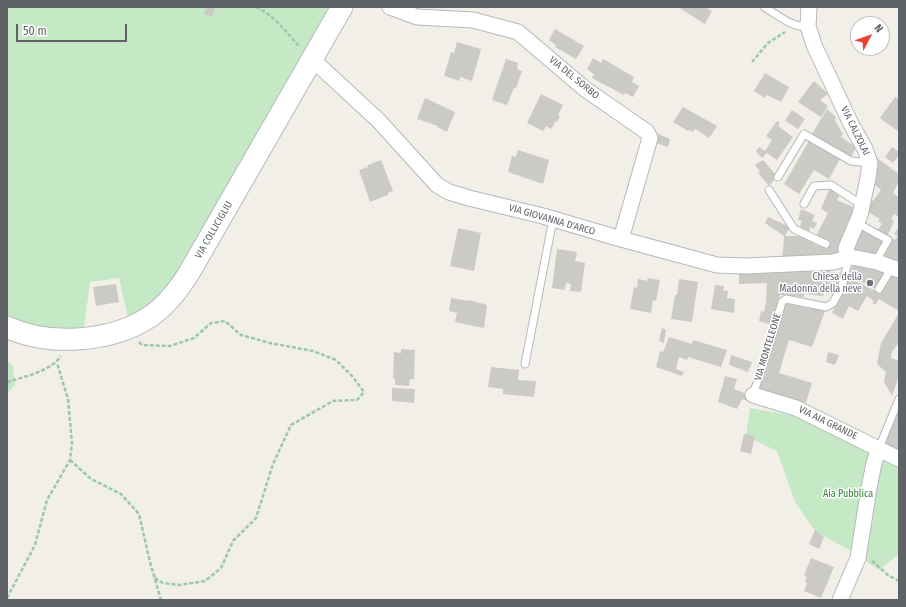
<!DOCTYPE html>
<style>
body{margin:0}
#map{position:relative;width:906px;height:607px;overflow:hidden;background:#f1efe8;font-family:"Fira Sans Condensed",sans-serif}
canvas{display:block}
.frame{position:absolute;inset:0;border:8px solid #5f6368;pointer-events:none}
.north{position:absolute;left:850px;top:16px;width:40px;height:40px;box-sizing:border-box;background:#fff;border:1px solid #bfc1c3;border-radius:50%;rotate:49deg;font-size:11px;font-weight:700;line-height:16px;text-align:center;color:#5f6368}
.north::after{content:'';display:block;margin:auto;width:14px;height:18px;background:#ea4335;clip-path:polygon(50% 0,100% 100%,50% 72%,0 100%)}
.scale{position:absolute;left:16px;top:24px;width:111px;height:18px;box-sizing:border-box;border:2px solid #5f6368;border-top:0;padding-left:5px;font-size:12px;line-height:14px;white-space:nowrap;color:#5f6368;-webkit-text-stroke:3px #fff;paint-order:stroke}
</style>
<div id="map">
<canvas width="906" height="607"></canvas>
<div class="frame"></div>
<div class="north">N</div>
<div class="scale">50 m</div>
</div>
<script>
const ctx = document.querySelector('canvas').getContext('2d');
ctx.lineJoin = 'round';
function fill(path, color) { ctx.fillStyle = color; ctx.fill(path, 'evenodd'); }
function trace(path, color, width, dash) { ctx.strokeStyle = color; ctx.lineWidth = width; ctx.lineCap = dash ? 'butt' : 'round'; ctx.setLineDash(dash || []); ctx.stroke(path); }
function drawText(font, color, halo, rows, align = 'center') {
  ctx.font = font + ' "Fira Sans Condensed",sans-serif'; ctx.lineWidth = 3; ctx.setLineDash([]); ctx.textBaseline = 'middle'; ctx.strokeStyle = halo; ctx.fillStyle = color; for (const [text, x, y, turn = 0] of rows) {
    ctx.save(); ctx.translate(x, y); ctx.rotate((+turn || 0) * Math.PI / 180); ctx.textAlign = isNaN(turn) ? turn : align; if (halo) ctx.strokeText(text, 0, 0); ctx.fillText(text, 0, 0); ctx.restore();
  }
}
const green = new Path2D(`
 M7,7H335L175,283L129,322L119,278L90,282L84,328L48,329L18,323L7,317Z
 M7,360L13,366L15,385L7,393Z
 M750,408L808,418L899,466V554L879,570L854,553L815,531L795,502L777,451L746,436Z`);
const building = new Path2D(`
 M201,7H215L212,17L204,14L206,9Z
 M682,7H705L712,11L705,24L681,9Z
 M555,29L584,46L576,59L555,47L556,45L549,40Z
 M457,42L481,49L472,81L460,77V81L444,76L451,52L454,53Z
 M593,58L601,63L603,59L634,77L632,82L639,86L633,97L625,93L624,95L592,78L594,74L587,69Z
 M506,59L518,63L517,69L522,71L516,88H514L507,105L492,100Z
 M765,73L789,87L781,102L767,95L765,98L754,91Z
 M814,81L828,94L820,100L828,106L821,117L798,102Z
 M541,94L563,105L558,115L560,116L557,122L556,121L551,129L546,126L543,131L527,123Z
 M895,97L899,99V132L880,118Z
 M425,98L455,112L447,132L437,127L438,126L417,119Z
 M683,107L717,126L709,138L695,129L693,132L689,130L688,131L673,122Z
 M827,109L836,117L835,121L843,134L841,137L856,147L851,157L812,134Z
 M792,110L805,119L798,129L785,121Z
 M777,121L780,123L778,126L793,137L777,160L767,153L762,158L756,151L759,147L765,151L772,140L766,136Z
 M656,133L670,139L668,147L653,142Z
 M809,141L840,159L829,179L814,170L799,194L784,184Z
 M892,147L899,152V155L893,163L885,157Z
 M518,150L549,160L543,184L508,172L512,156L516,157Z
 M877,158L899,174V181L893,193L899,197V217L894,214L891,219L894,221L887,237L877,231L882,224L878,221L880,219L864,210L867,197L873,201L881,190L871,182Z
 M381,160L393,191L388,193V195L370,202L359,170L368,167V165Z
 M763,160L777,176L769,186L758,173L760,172L755,165Z
 M830,188L841,193L837,200L858,209L840,259L782,263L784,236L765,223L768,217L790,227L785,236H800L807,238L816,245L825,246L816,236L828,213L821,209Z
 M801,209L815,215L812,221L817,223L814,229L810,227L809,232L799,229L802,221L798,220Z
 M859,226L884,241L875,259L848,250Z
 M899,227V261L897,263L882,255L892,238L895,240L898,236L894,234Z
 M458,228L481,233L474,271L450,266Z
 M557,249L577,252L575,261L585,263L581,292L570,291L571,284L566,283L565,290L552,288Z
 M854,263L885,271L876,289L848,276Z
 M831,268L830,272L841,273L840,286L837,294L824,293L823,296L804,294V297L780,295L775,319L773,318L771,325L759,321L761,311L764,312L766,302L767,283L739,284V271Z
 M892,273L899,276V311L879,299L875,305L872,303L874,301L867,296L858,311L849,306L843,319L832,313L836,303H837L845,287L847,277L880,293Z
 M648,278L660,280L656,301L653,300L651,313L630,309L634,287L637,288L638,279L647,281Z
 M679,279L698,282L692,322L671,319L675,295H677Z
 M116,284L119,302L96,306L93,287Z
 M715,285L724,286L723,290L728,291L727,298L735,299L734,313L711,309Z
 M451,298L469,301V300L487,305L484,328L455,322L457,313L449,311Z
 M786,302L809,309L810,307L825,311L812,347L789,340L779,373L812,383L806,403L799,401V402L773,395L772,393V396L758,390Z
 M899,313V342L892,352L891,358L899,361V376L892,396L884,382L886,372L877,364L881,343Z
 M662,328L666,330L664,343L659,341Z
 M669,337L692,344L693,340L727,350L721,367L688,357L687,360L679,357L676,369L684,372L682,376L656,367L660,351L663,352Z
 M401,349L415,350L414,379H410L409,386L395,385V378H393L394,352L401,353Z
 M828,352L839,355L835,365L826,362Z
 M731,355L752,362L748,372L729,365Z
 M491,367L519,370L518,380L536,381L534,397L503,394V389L488,387Z
 M725,376L737,379L734,389L750,395L748,401L742,399L737,409L718,402Z
 M392,388L415,389L414,403L392,401Z
 M899,409V453L884,445Z
 M744,434L755,436L751,454L740,451Z
 M815,530L824,537L819,549L809,544Z
 M811,558L834,567L821,598L804,591L807,583L805,582L807,577L804,575Z`);
const path = new Path2D(`
 M256,7C274,15 286,32 299,46
 M752,62L768,43L785,32
 M139,342L142,345L170,346L194,338L211,323L225,321L241,335L270,343L313,351L336,360L353,377L364,392L357,400L333,401L291,425L273,464L256,518L233,541L221,568L205,581L179,585L163,583L155,578
 M7,382C24,377 51,371 61,356
 M70,460L91,479L121,494L139,514L150,562L161,600
 M872,561L888,575L899,581
 M7,598L35,545L47,500L70,460L72,443L68,399L57,363`);
const lane = new Path2D(`
 M764,7C777,14 793,29 808,26
 M778,177L804,134L851,161L870,163
 M769,190L794,229L826,244
 M804,204L814,186L831,185L862,205
 M857,223L888,240L880,254L877,262
 M879,289L892,267
 M525,364L553,219
 M753,395L774,330L782,302L786,299L826,307L833,303L842,286L847,266L844,260
 M879,448L899,399`);
const street = new Path2D(`
 M390,7L417,17L473,20L518,32L585,89L647,132L650,138L621,239
 M809,7L808,26L814,45L851,124L865,149L870,163L868,178L860,215L846,248L847,257
 M312,59L379,121L437,185L449,192L469,198L543,216L621,239L717,265L746,266L833,262L851,257L877,262L899,270
 M753,395L796,408L899,459
 M840,600L858,558L869,488L874,463L879,448`);
const secondary = new Path2D(`
 M7,327C49,347 113,342 151,316C167,305 179,289 189,273L342,7`);
const markers = [
 [870,283,4,"#6b7280"]
];
const streetNames = [
 ["VIA DEL SORBO",574,78,39],
 ["VIA CALZOLAI",855,131,64],
 ["VIA GIOVANNA D'ARCO",552,220,16],
 ["VIA COLLICIGLIU",214,230,-60],
 ["VIA MONTELEONE",768,347,-73],
 ["VIA AIA GRANDE",828,423,26]
];
const worshipNames = [
 ["Chiesa della",862,277],
 ["Madonna della neve",862,289]
];
const parkNames = [
 ["Aia Pubblica",848,494]
];
fill(green, '#c5e8c5');
fill(building, '#cccac5');
trace(lane, '#b5b8bc', 9);
trace(street, '#b5b8bc', 17);
trace(secondary, '#b6babf', 23);
trace(path, '#9cc7a9', 2.5, [4, 2]);
trace(lane, '#fff', 7);
trace(street, '#fff', 15);
trace(secondary, '#fff', 21);
for (const [x, y, r, color] of markers) { const dot = new Path2D(); dot.arc(x, y, r, 0, 2 * Math.PI); ctx.fillStyle = color; ctx.fill(dot); trace(dot, '#fff', 1.5); }
drawText('10px', '#5f6368', '#fff', streetNames);
drawText('10px', '#5b616d', '#fff', worshipNames, 'right');
drawText('10px', '#348238', '#fff', parkNames);
</script>
